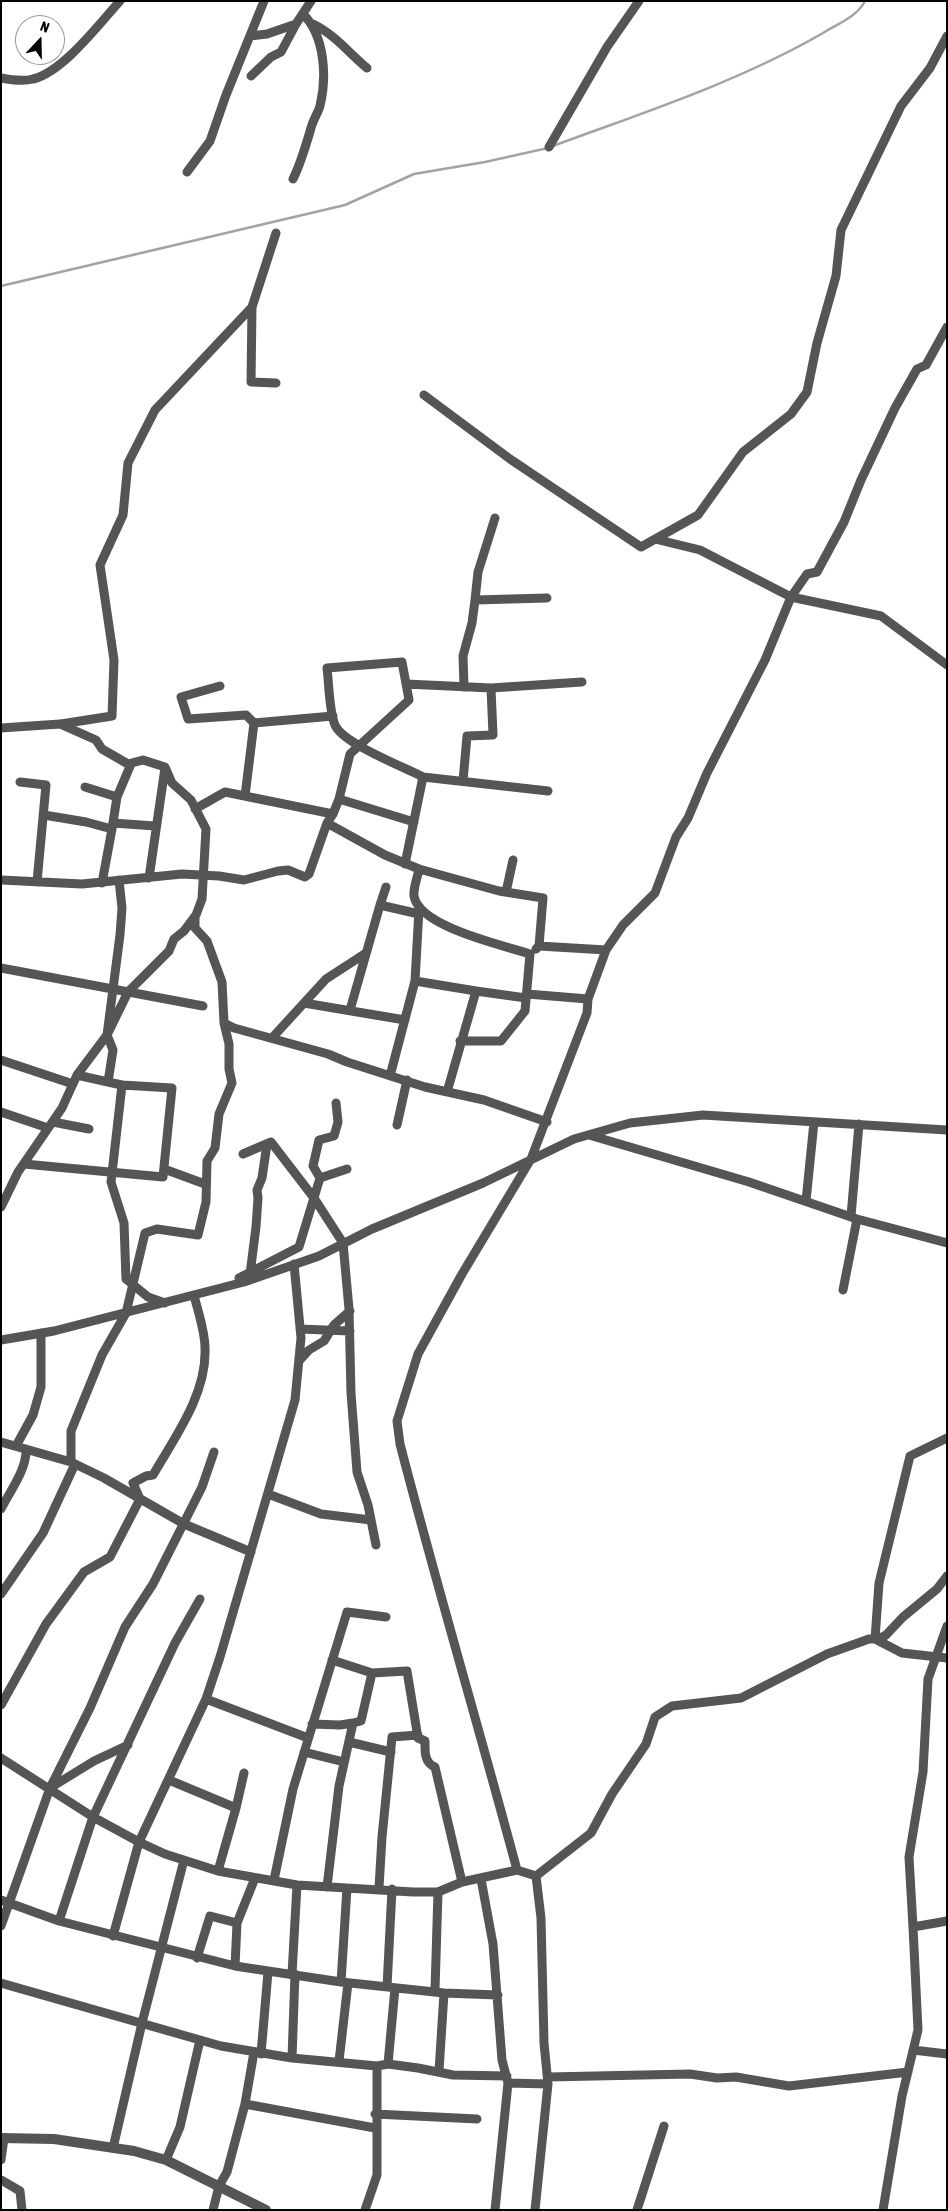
<!DOCTYPE html>
<style>
body{margin:0}
#map{position:relative;width:948px;height:2211px;overflow:hidden;background:#fff;font-family:"Asap Condensed",sans-serif}
canvas{display:block}
.frame{position:absolute;inset:0;border:2px solid #000;pointer-events:none}
.north{position:absolute;left:15px;top:15px;width:50px;height:50px;box-sizing:border-box;background:#fff;border:1px solid #999;border-radius:50%;rotate:21deg;font-size:14px;font-weight:700;line-height:20px;text-align:center;color:#000}
.north::after{content:'';display:block;margin:auto;width:18px;height:22px;background:#000;clip-path:polygon(50% 0,100% 100%,50% 72%,0 100%)}
</style>
<div id="map">
<canvas width="948" height="2211"></canvas>
<div class="frame"></div>
<div class="north">N</div>
</div>
<script>
const ctx = document.querySelector('canvas').getContext('2d');
ctx.lineJoin = 'round';
function trace(path, color, width, dash) { ctx.strokeStyle = color; ctx.lineWidth = width; ctx.lineCap = dash ? 'butt' : 'round'; ctx.setLineDash(dash || []); ctx.stroke(path); }
const stream = new Path2D(`
 M553,146C645,112 738,82 823,33C837,24 857,17 865,1
 M1,286L345,205L414,174L485,162L548,148`);
const minor = new Path2D(`
 M313,24C334,34 349,53 367,68
 M250,36L267,34L296,24L311,1
 M251,76L271,57L281,52L296,24
 M1,78C11,80 22,82 33,79C63,72 99,24 120,1
 M549,147L607,47L639,1
 M187,172L210,141L226,95L264,1
 M293,179C301,163 306,145 311,128C313,120 318,113 320,106C327,77 325,36 303,14
 M276,383L251,382L252,307L276,233
 M424,395L510,459L641,547L698,515L743,452L791,414L807,392L817,343L836,276L841,230L901,106L930,68L947,36
 M655,539L700,550L791,597L881,616L947,665
 M475,600L478,572L495,518
 M406,684L491,688L493,735L467,736L463,781
 M220,686L181,697L188,719L246,715L254,723
 M464,687L463,656L472,623L475,600L547,598
 M491,688L582,682
 M61,724L112,716L114,660L100,565L123,515L128,463L155,410L252,307
 M1,728L60,724L96,740L102,749L128,764L143,760L165,767L172,783L191,800L206,829L202,899L196,915L184,931L174,939L169,951L128,992L107,1035L113,1050L108,1082L122,1085L111,1182L124,1223L126,1279L148,1297L165,1303
 M20,782L46,785L37,882
 M85,787L117,797L112,829
 M245,796L254,723L333,716
 M117,797L131,764
 M339,799L350,754L409,700L402,662L327,668C329,683 329,711 335,725C342,743 404,767 423,777
 M195,809L225,792L333,814L327,823L385,855L419,869C418,876 413,888 414,896C419,927 503,945 530,954L525,1011L501,1041H460
 M333,814L339,799L414,822
 M44,815L86,822L112,829L102,883
 M113,823L155,826
 M405,864L423,777L548,791
 M419,869L499,891L543,898L539,946
 M149,878L165,768
 M1,880L82,884L182,874L219,876L244,880L278,871L288,870L305,877L309,874L327,823
 M506,892L513,860
 M380,905L386,887
 M536,949L539,946L606,950
 M366,953L326,979L304,1003L405,1020
 M1,968L203,1006
 M415,981L419,909
 M588,999L606,950L623,925L655,893L676,837L688,818L707,773L765,660L791,597L807,574L817,572L844,522L861,480L895,408L917,369L926,365L947,327
 M350,1010L380,905L419,914
 M224,1023L234,1028L328,1054L347,1062L425,1087L484,1100L547,1122
 M272,1038L304,1003
 M1,1060L73,1084
 M77,1075L108,1082
 M390,1076L415,981L476,991
 M447,1092L476,991L526,998
 M1,1112L48,1128
 M53,1122L89,1129
 M397,1125L407,1080
 M589,1135L749,1182L857,1219L947,1243
 M243,1154L271,1142L314,1198L343,1243L349,1309L351,1393L357,1472L368,1505L376,1545
 M24,1164L163,1177L172,1088L122,1085
 M164,1169L205,1184
 M320,1178L347,1169
 M806,1201L814,1122
 M1,1207L18,1172L62,1108L77,1075L107,1035L120,935L122,908L119,880
 M851,1216L859,1124
 M250,1274L256,1227L258,1198L257,1190L262,1178L267,1144
 M239,1278L299,1247L320,1178L313,1166L319,1140L334,1136L338,1122L336,1103
 M843,1290L857,1219
 M300,1329L350,1331
 M1,1340L54,1331L244,1282L319,1256L372,1229L483,1183L574,1139L630,1123L703,1115L947,1130
 M299,1361L309,1350L324,1341L334,1325L350,1311
 M947,1438L910,1456L879,1583L875,1639L902,1653L947,1658
 M1,1442L71,1462L104,1478L184,1524L251,1552
 M16,1446L33,1415L41,1387V1333
 M71,1462V1431L102,1355L126,1313L145,1233L157,1229L198,1235L206,1202L207,1161L215,1148L219,1114L232,1083L229,1069V1044L224,1023L222,982L207,941L195,928V917
 M268,1494L321,1514L371,1520
 M1,1509C10,1491 27,1469 26,1449
 M1,1594L43,1533L75,1464
 M332,1660L372,1673
 M206,1699L308,1738
 M1,1705L46,1624L84,1572L110,1557L140,1499L133,1483L146,1476L153,1475C175,1437 207,1394 205,1348C205,1331 198,1312 194,1295
 M312,1724L340,1725L353,1723
 M349,1742L391,1752
 M304,1752L344,1762
 M1,1758L93,1817L139,1842L165,1854L218,1871L297,1885L413,1892H438L462,1882L517,1870L536,1876
 M169,1780L236,1808L218,1871
 M50,1788L94,1761L128,1745
 M236,1808L244,1773
 M517,1870C479,1728 437,1587 400,1444L397,1421L418,1354L462,1274L531,1159L587,1013L588,999L527,994
 M481,1879L493,1944L502,2060L508,2083L495,2210
 M274,1880L293,1789L347,1612L386,1617
 M327,1887L339,1786L353,1723L361,1721L372,1673L407,1671L418,1738L425,1741C425,1751 424,1763 435,1767L462,1882
 M379,1888L382,1837L392,1737L418,1735
 M1,1900L59,1921L235,1966L341,1982L444,1993L498,1995
 M59,1921L93,1817L175,1643L200,1599
 M1,1926L50,1788L90,1708L125,1627L153,1584L202,1487L214,1452
 M913,1927L909,1857L923,1772L928,1679L947,1626
 M113,1936L139,1842L206,1699L220,1657L295,1400L301,1338L294,1264
 M197,1958L210,1916L237,1923
 M235,1966L237,1923L255,1878
 M292,1974L297,1885
 M341,1982L347,1888
 M1,1983L221,2046L292,2058L377,2066L388,2064L418,2068L453,2075L507,2076
 M387,1987L392,1889
 M435,1990L438,1892
 M913,2050L947,2054
 M261,2054L268,1972
 M292,2058L295,1974
 M339,2061L348,1983
 M388,2064L395,1988
 M439,2071L444,1993
 M548,2077L690,2074L717,2078L736,2077L789,2086L908,2072
 M508,2083L548,2084
 M245,2104L375,2128
 M375,2114L477,2119
 M113,2148L142,2023L184,1860
 M1,2160L4,2138
 M166,2160L180,2127L200,2040
 M1,2180L20,2191L22,2210
 M213,2210L219,2186L227,2172L245,2104L254,2052
 M365,2210L377,2175V2066
 M535,2210L548,2084L544,2043L541,1918L536,1876L591,1833L612,1794L646,1744L655,1717L672,1706L741,1698L827,1654L869,1639H879L886,1635L903,1617L937,1589L947,1576
 M637,2210L664,2126
 M883,2210L902,2096L918,2030L913,1927L947,1921`);
const tertiary = new Path2D(`
 M1,2138L54,2139L134,2151L166,2160L266,2210`);
trace(stream, '#a3a3a3', 2.5);
trace(minor, '#555', 9);
trace(tertiary, '#555', 10);
</script>
